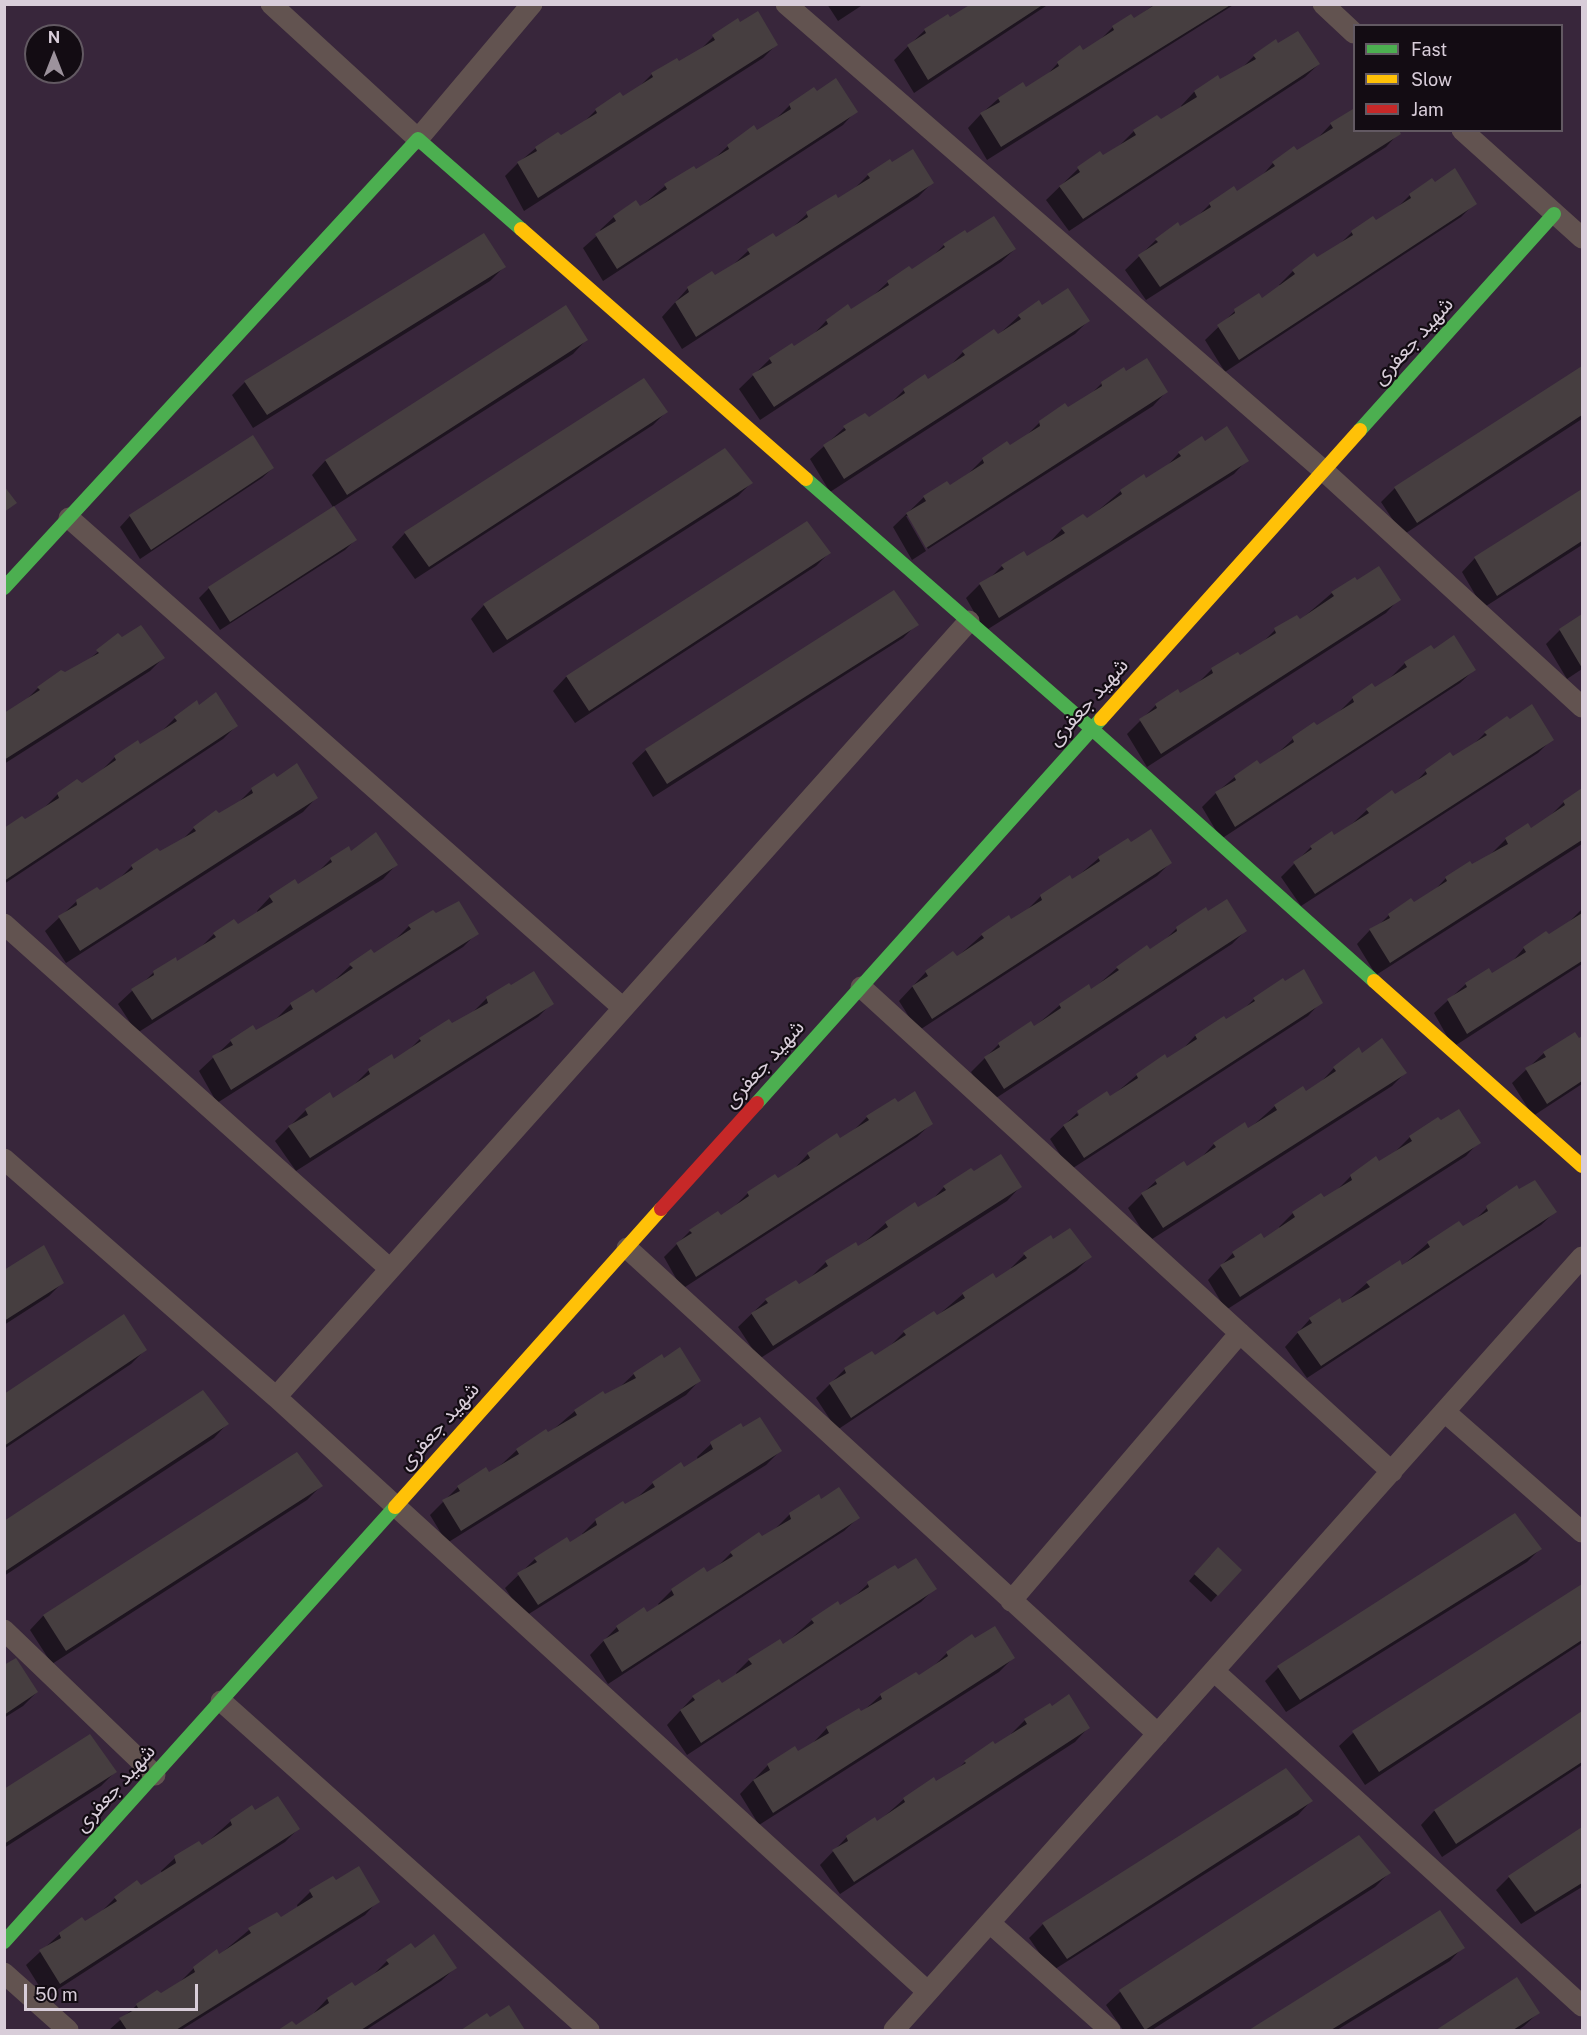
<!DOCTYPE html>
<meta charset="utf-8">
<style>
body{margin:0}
#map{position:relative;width:1587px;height:2035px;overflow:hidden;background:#2c232c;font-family:"Public Sans",sans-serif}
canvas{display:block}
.frame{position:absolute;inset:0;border:6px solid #d8cdd9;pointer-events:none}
.legend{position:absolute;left:1353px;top:24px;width:210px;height:108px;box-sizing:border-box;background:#130c13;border:2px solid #625962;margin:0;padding:8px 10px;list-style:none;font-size:18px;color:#d8cdd9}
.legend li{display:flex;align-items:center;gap:12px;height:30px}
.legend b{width:30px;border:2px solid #625962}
.north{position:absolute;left:24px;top:24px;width:60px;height:60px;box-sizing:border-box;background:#130c13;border:2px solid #625962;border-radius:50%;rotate:0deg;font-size:16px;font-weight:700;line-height:24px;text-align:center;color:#d8cdd9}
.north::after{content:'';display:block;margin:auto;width:21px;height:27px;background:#9c929c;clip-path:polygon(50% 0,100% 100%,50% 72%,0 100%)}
.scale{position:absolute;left:24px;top:1984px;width:174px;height:27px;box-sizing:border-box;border:3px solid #d8cdd9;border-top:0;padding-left:8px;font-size:18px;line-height:21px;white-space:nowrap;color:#d8cdd9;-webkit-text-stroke:4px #130c13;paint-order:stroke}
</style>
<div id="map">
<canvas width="1587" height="2035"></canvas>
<div class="frame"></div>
<ul class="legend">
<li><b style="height:8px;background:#4caf50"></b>Fast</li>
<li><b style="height:8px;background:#ffc107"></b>Slow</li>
<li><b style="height:8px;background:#c62828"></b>Jam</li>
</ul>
<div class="north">N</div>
<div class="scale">50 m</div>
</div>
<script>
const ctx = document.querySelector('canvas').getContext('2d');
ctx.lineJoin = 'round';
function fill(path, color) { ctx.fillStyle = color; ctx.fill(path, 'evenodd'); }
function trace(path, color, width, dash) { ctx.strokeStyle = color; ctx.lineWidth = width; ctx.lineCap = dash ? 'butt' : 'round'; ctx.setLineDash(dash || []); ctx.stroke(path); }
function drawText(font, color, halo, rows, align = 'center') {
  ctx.font = font + ' "Public Sans","Noto Sans Arabic",sans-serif'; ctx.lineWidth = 4.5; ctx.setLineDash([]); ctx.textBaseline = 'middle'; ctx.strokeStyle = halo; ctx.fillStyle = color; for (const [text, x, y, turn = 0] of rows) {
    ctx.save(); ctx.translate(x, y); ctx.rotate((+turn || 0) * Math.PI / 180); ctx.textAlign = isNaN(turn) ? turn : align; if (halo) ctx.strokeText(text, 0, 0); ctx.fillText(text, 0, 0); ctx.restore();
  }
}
const built = new Path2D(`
 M5,5H1582V2030H5ZM1354,26H1562V130H1354ZM36,36H72V72H36Z`);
const shadow = new Path2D(`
 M827,4H864L838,21Z
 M972,4H1049L914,93L894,60L925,30L950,19Z
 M1155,4H1235L987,160L968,128L981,114L998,99L1022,84L1025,89L1044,78L1058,63L1079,47L1082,52L1099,41L1113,27L1133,20Z
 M739,24L777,44L763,58L524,211L505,176L518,163L536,148L561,137L581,125L596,110L620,94L623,98L638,88L652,74L678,63L699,51L713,37Z
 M1278,45L1319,64L1305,77L1069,231L1046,200L1078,169L1099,153L1103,157L1120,145L1134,131L1160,121L1182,108L1181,106L1194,92L1218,78L1220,81L1242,68L1254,56Z
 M790,105L856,111L843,125L603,281L583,248L601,232L600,230L614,217L639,208L665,186L696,171L714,159L728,146L756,133L776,119Z
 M1354,114V130L1399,133L1386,147L1146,300L1125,270L1156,240L1196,218L1210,204L1237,193L1260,178L1273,163L1297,152L1318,138L1331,124Z
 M868,175L932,183L918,197L682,349L662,317L688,288L714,277L734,264L748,251L773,235L775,239L793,227L807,214L837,200L855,188Z
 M1435,184L1475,203L1461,217L1225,372L1205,340L1235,311L1261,300L1281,286L1279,285L1293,271L1338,246L1352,232L1375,222L1396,209L1410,195Z
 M967,235L1015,249L1001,262L760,420L739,389L770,359L794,348L813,335L826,321L851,311L874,295L888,282L911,271L930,259L944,245Z
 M504,267L490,281L253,428L232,395L245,382Z
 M565,307L586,340L573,354L333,507L312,475L325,461Z
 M1041,307L1088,321L1075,334L830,492L810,459L844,428L868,419L890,404L904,390L927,381L950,366L963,352L997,336L1019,316Z
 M1582,368V419L1403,535L1381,502L1395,488Z
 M1126,374L1166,392L1153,406L928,549L909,516H906L926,551L912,560L893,527L924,497L949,487L969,473L983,459L1009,447L1026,436L1040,422L1067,409L1089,396L1102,383Z
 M666,412L653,425L415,579L392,547L405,533Z
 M252,437L273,468L262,478L140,559L120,527L130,516Z
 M1204,443L1247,460L1234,474L985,631L966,598L979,585L988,580L1002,566L1026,558L1049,543L1062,529L1087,520L1121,491L1146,481L1166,467L1179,453Z
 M751,483L738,496L493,653L471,619L484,605Z
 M1582,491V545L1483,608L1462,572L1475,558Z
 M807,523L829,553L816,566L575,723L553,691L566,677Z
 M355,540L345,550L220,630L199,598L209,588Z
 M1357,582L1399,599L1386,613L1147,767L1127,734L1156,705L1180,695L1198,683L1212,669L1239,657L1262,643L1275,630L1299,621L1332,593Z
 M1582,616V669L1567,679L1546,644L1560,630Z
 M917,624L903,638L653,797L632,763L646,750Z
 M118,635L163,658L150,671L4,764V715L24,702L38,688L86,662Z
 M1433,651L1474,670L1460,683L1221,839L1202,807L1216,793L1235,777L1259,766L1279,752L1293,739L1317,727L1339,712L1353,698L1374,689L1391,677L1405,663Z
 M198,707L236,726L223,739L4,884V829L24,821L44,808L58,794L82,785L101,771L115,757L138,742L140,746L162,731L175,718Z
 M1485,733L1552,739L1538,753L1301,906L1281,877L1311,847L1334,837L1353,823L1367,810L1394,796L1413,785L1426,771L1471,747Z
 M276,779L316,798L303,812L66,963L45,931L77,901L99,892L118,880L132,866L157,850L159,853L181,841L194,828L238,803L252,789Z
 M1582,790V844L1376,975L1357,944L1370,930L1378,926L1389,915L1414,904L1433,892L1446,878L1472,866L1492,853L1506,839L1531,830L1550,816L1564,802Z
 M1130,845L1170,863L1157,876L918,1031L899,1001L926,972L956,958L982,935L1011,921L1027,910L1041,896L1072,881L1099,858Z
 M351,853L396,865L383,879L137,1033L118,1004L132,991L141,985L154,972L176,963L200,948L214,934L234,921L237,927L258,913L257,911L270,897L298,886L317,873L331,859Z
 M1582,909V964L1453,1047L1434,1013L1466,984L1491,975L1511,963L1524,948L1549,936L1568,923Z
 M433,912L477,933L463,947L217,1103L199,1071L231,1041L256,1032L277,1018L291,1004L315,995L338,980L336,979L350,966L370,951L374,955L395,940L409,926Z
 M1208,913L1245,931L1232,944L990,1102L971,1072L999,1044L1033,1028L1060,1005L1091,991L1117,968L1163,942L1177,928Z
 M487,998L552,1003L538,1017L296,1171L275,1141L306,1110L333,1100L355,1084L368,1071L391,1057L394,1061L407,1052L420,1039L451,1025L473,1012Z
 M1254,999L1321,1002L1308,1016L1070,1170L1050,1139L1077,1113L1082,1123L1078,1112L1110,1098L1137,1075L1181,1051L1195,1036L1224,1018L1226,1021L1241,1012Z
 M1582,1037V1084L1533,1116L1512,1083L1544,1053Z
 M1334,1068L1406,1072L1392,1086L1149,1241L1128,1208L1142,1194L1156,1181L1187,1168L1201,1158L1214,1144L1248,1130L1275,1106L1305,1093L1321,1082Z
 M898,1104L931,1124L917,1137L682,1289L664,1257L690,1231L720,1217L734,1207L748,1193L777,1180L795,1168L808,1154L840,1140L853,1131L867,1117Z
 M1410,1137L1479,1142L1466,1156L1226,1310L1208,1280L1233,1253L1263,1240L1280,1229L1279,1227L1293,1213L1321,1195L1323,1199L1337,1190L1351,1176L1379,1164L1396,1151Z
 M973,1173L1020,1187L1007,1201L759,1359L738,1327L766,1300L798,1286L812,1276L826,1262L858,1248L886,1223L917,1209L931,1201L944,1187Z
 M1519,1191L1555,1212L1541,1225L1307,1378L1285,1347L1310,1319L1342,1305L1367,1283L1401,1267L1428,1243L1473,1222L1487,1208Z
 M1051,1237L1053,1241L1090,1257L1076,1271L837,1430L816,1398L845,1369L874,1357L890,1346L904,1332L936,1317L963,1294L996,1280L1012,1270L1011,1268L1024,1255Z
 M4,1272L62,1283L49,1296L4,1325Z
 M145,1350L131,1364L4,1449V1396Z
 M663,1360L699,1381L686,1395L447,1543L430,1515L458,1487L485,1469L488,1475L503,1463L517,1450L548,1434L575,1411L620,1387L634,1374Z
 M227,1424L214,1438L4,1576V1522Z
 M743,1429L780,1451L766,1465L524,1617L505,1588L535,1559L569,1544L583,1536L582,1534L596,1520L625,1506L639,1496L653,1483L684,1469L698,1460L697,1457L711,1444Z
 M296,1454L321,1486L307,1500L52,1664L30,1630L43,1616Z
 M821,1502L858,1518L844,1531L608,1684L590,1655L617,1627L647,1615L660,1606L658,1604L672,1590L706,1574L717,1567L731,1553L762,1538L776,1528L790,1514Z
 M1540,1549L1527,1562L1286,1712L1265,1681L1278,1668Z
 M1211,1555L1240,1570L1211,1602L1189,1581Z
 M868,1584L935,1588L921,1602L687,1755L667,1725L693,1697L721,1685L737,1675L736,1673L749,1660L783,1646L812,1620L840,1607L854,1597Z
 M1582,1585V1643L1365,1785L1339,1746L1353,1733Z
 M974,1640L1013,1658L999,1672L759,1825L740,1794L768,1765L798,1753L814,1743V1742L827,1728L861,1713L881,1695L919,1677L933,1667L947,1653Z
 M4,1667L37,1692L23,1706L4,1718Z
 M1582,1712V1765L1442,1857L1421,1825L1434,1811Z
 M1025,1720L1088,1728L1075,1742L840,1894L820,1865L847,1837L877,1823L904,1799L936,1784L956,1771L965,1762L1012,1735L1011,1734Z
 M1286,1770L1311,1801L1298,1815L1052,1971L1029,1938L1043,1924Z
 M115,1772L101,1786L4,1848V1791Z
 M231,1821L298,1829L285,1842L46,1997L26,1965L40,1952L60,1934L84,1923L102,1911L115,1898L141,1887L162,1874L161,1871L175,1858L202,1847Z
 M1582,1829V1887L1521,1924L1496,1890L1509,1877Z
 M1358,1837L1389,1873L1375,1887L1152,2030H1123L1106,2005L1120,1992Z
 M335,1881L378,1901L365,1915L181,2030H109L137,2005L161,1994L180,1982L194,1968L218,1956L249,1930L280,1919L298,1908L297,1905L310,1892Z
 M1440,1912L1463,1947L1450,1961L1337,2030H1252Z
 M387,1961L455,1968L441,1981L366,2030H280L292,2023L296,2027L315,2015L314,2013L327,1999L351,1984L355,1988L374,1974Z
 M1517,1979L1538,2013L1524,2026L1518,2030H1438Z
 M509,2007L523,2030H464L487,2016L490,2019Z`);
const building = new Path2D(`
 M971,4H1044L928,80L907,45L926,33L924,29L948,14L950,17Z
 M1156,4H1232L1001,147L980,113L1000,102L998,98L1023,82L1026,87L1059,66L1057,62L1080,45L1083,50L1114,30L1112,26L1131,14L1134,18Z
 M758,11L778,45L538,198L517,162L537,151L535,147L558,132L561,135L597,113L595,109L620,92L623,96L653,77L651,73L677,58L679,61L715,40L712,35L738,18L740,22Z
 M1298,31L1320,64L1083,219L1059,186L1080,172L1077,167L1100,151L1103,155L1136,135L1133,130L1157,115L1161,119L1197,97L1194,91L1218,75L1220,79L1256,59L1253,55L1276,39L1278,43Z
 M836,78L858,112L617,269L595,234L616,221L613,216L636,200L640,206L667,189L664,184L694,166L696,169L729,149L727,145L754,125L757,130L791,109L789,104L814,87L817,91Z
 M1353,109L1354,113V130H1399L1401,134L1160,287L1138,255L1158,242L1155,239L1178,222L1180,226L1211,207L1209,203L1234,186L1237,191L1275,166L1272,162L1294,146L1297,150L1333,128L1330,123Z
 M913,149L934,183L696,337L675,302L689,292L687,287L712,271L715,275L750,254L747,249L773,233L776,237L808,217L806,212L836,194L838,198L870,178L867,174L890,159L892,162Z
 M1455,168L1477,204L1239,360L1217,325L1235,313L1234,309L1259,293L1262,298L1295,274L1292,270L1314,253L1317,257L1353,235L1351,231L1373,216L1376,220L1411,198L1409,194L1432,178L1435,182Z
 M994,216L1016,249L774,407L752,374L772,363L769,358L792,343L794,346L828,324L826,320L848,304L851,309L889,285L887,281L909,266L912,269L945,247L943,244L965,230L967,233Z
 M484,233L506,267L267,415L244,381Z
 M1068,288L1090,321L844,479L823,445L846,430L843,426L865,413L869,417L905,393L903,389L925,374L928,379L965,355L962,351L994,329L998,334L1021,319L1018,315L1039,300L1042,305Z
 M566,305L588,340L347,495L325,460Z
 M1147,358L1168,392L926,548L906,513L926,501L923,496L947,481L950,485L984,463L982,458L1007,441L1010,445L1040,426L1039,421L1065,403L1068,407L1102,386L1101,382L1124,367L1126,371Z
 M1582,366V415L1417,523L1394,487Z
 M644,378L668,412L429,567L404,532Z
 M1227,426L1249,461L999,618L979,583L1004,569L1001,565L1024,551L1027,556L1065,533L1061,528L1083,514L1087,518L1122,494L1120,490L1144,474L1146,478L1181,456L1178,452L1202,436L1205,441Z
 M253,435L274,468L151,550L129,515Z
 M725,448L753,483L507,640L483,604Z
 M4,486L17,503L4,512Z
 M1582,489V541L1497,596L1474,557Z
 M334,506L357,540L230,622L208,587Z
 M807,521L831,553L589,711L566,676Z
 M1379,566L1401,600L1161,754L1139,719L1157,708L1155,704L1178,689L1180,693L1213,673L1211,668L1238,652L1240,655L1276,633L1274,628L1297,615L1300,619L1334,596L1331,592L1355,577L1357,580Z
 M894,590L919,625L667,784L645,749Z
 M1582,614V668L1559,629Z
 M141,625L165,658L4,760V713L40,690L37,687L61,670L65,672L99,653L96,650L118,633L122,637Z
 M1454,635L1476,670L1235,827L1215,792L1236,780L1234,776L1257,760L1260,764L1294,742L1292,737L1314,722L1317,725L1354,702L1352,697L1372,683L1375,687L1407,667L1404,662L1431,645L1434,649Z
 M216,692L238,726L4,881V828L22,816L25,819L59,798L57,793L77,779L82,783L116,760L114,756L138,740L140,744L177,721L174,717L197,700L199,705Z
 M1532,704L1554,740L1315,894L1293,862L1312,849L1310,846L1332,831L1334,835L1369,813L1366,809L1392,790L1395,794L1427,774L1425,770L1450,752L1453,756L1487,735L1484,732L1507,716L1510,719Z
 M297,763L318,798L80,951L58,916L77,905L76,900L97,887L100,890L133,869L131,865L157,848L160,851L196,831L193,827L216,810L219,813L253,793L251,788L274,773L277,777Z
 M1582,788V840L1390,963L1369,929L1390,918L1388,914L1411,898L1414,902L1447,881L1445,877L1470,861L1472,864L1508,844L1505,838L1528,823L1531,828L1565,805L1563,801Z
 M1151,829L1172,863L932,1019L912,986L928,976L925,971L953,951L957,956L984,938L981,934L1009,915L1011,919L1042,900L1040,895L1070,875L1072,879L1100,861L1098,857L1128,838L1131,842Z
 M376,832L398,865L152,1020L131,989L154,975L153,971L176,957L177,961L216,937L213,933L234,919L238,924L273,902L269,896L295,879L298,884L332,862L330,858L349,846L351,851Z
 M1227,899L1247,931L1004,1089L984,1057L1000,1047L998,1043L1031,1021L1034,1026L1061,1008L1059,1004L1089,984L1091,989L1119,970L1116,967L1147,945L1150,949L1177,931L1176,927L1206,907L1208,911Z
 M459,901L479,934L231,1090L212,1056L233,1045L230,1040L253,1025L256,1030L293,1009L290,1003L313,989L316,993L353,968L349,964L371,949L374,953L411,929L408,925L433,910L436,913Z
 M1582,913V961L1467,1034L1447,999L1467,987L1465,983L1489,968L1492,973L1526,952L1523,947L1546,931L1549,934Z
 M1304,969L1323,1003L1084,1158L1063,1125L1079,1115L1077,1111L1107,1091L1110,1096L1138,1078L1136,1074L1165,1054L1167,1058L1197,1039L1195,1035L1224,1016L1226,1019L1255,1001L1253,998L1283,978L1285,981Z
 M534,971L554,1004L310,1158L288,1126L308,1115L305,1109L330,1092L333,1098L370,1074L368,1069L392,1054L394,1059L421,1041L419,1038L449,1019L452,1023L488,1003L486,997L509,983L511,985Z
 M1575,1032L1579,1038L1582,1036V1081L1547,1104L1525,1068L1546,1057L1543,1052Z
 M1382,1038L1407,1073L1163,1228L1141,1193L1157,1184L1155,1180L1184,1161L1187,1166L1216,1147L1213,1143L1245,1122L1248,1128L1277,1110L1274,1105L1303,1086L1306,1091L1336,1071L1333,1067L1359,1047L1362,1053Z
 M915,1091L933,1124L696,1277L676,1243L692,1233L689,1230L718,1211L721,1215L749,1196L747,1192L775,1174L778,1178L810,1158L807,1153L837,1133L840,1138L869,1120L866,1116L895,1098L898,1102Z
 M1459,1109L1481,1143L1240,1297L1220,1265L1235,1257L1232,1252L1261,1233L1264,1238L1295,1217L1292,1212L1321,1193L1324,1197L1352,1180L1350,1175L1376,1156L1379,1161L1412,1141L1409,1136L1438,1117L1441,1120Z
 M1001,1154L1022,1187L773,1346L751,1313L768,1303L765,1299L796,1280L799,1284L828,1266L825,1261L856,1242L858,1246L888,1227L885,1222L915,1202L918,1207L946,1190L943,1186L971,1168L974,1171Z
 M1535,1180L1557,1212L1321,1366L1297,1332L1312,1323L1309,1318L1340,1298L1342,1303L1370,1287L1366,1282L1400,1260L1402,1265L1430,1247L1427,1242L1459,1221L1463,1226L1488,1211L1486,1206L1517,1185L1519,1189Z
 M1070,1228L1092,1257L851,1418L829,1383L846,1373L844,1368L872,1351L875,1355L906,1335L903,1331L934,1311L937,1315L965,1298L962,1293L993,1273L996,1278L1027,1258L1023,1253L1051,1235L1053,1239Z
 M44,1245L64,1283L4,1321V1270Z
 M124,1314L147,1350L4,1446V1394Z
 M680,1347L701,1381L461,1531L442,1500L460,1491L457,1486L486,1467L489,1472L519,1454L516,1449L546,1429L548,1432L577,1415L574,1410L603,1391L605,1394L636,1378L633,1373L662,1354L664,1358Z
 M203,1390L229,1424L4,1572V1521Z
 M760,1417L782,1451L538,1605L517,1573L537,1562L534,1558L567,1537L570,1542L597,1525L595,1519L623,1501L625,1504L655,1487L652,1482L681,1462L684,1467L713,1449L710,1442L741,1423L743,1427Z
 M297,1452L323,1486L66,1651L43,1615Z
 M839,1487L860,1518L622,1672L603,1640L619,1631L616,1626L644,1607L647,1612L674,1595L671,1589L704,1567L707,1572L733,1556L730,1552L759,1532L762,1536L791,1519L789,1513L819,1494L821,1499Z
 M1515,1513L1542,1549L1300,1700L1277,1666Z
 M1218,1547L1242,1570L1218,1596L1194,1574Z
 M916,1558L937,1589L701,1743L680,1710L695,1700L692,1696L719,1679L722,1683L752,1664L748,1659L780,1639L783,1644L814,1623L811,1619L838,1601L840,1605L869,1587L867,1582L895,1565L898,1569Z
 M1582,1584V1640L1379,1772L1352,1731Z
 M995,1626L1015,1658L773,1813L753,1780L770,1770L767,1764L795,1746L798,1751L829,1733L826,1727L859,1708L861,1711L882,1699L880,1694L916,1672L919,1675L948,1656L946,1652L972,1634L975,1638Z
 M16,1658L38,1692L4,1715V1665Z
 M1069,1694L1090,1728L854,1882L832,1850L848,1841L846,1836L875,1817L877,1821L905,1802L903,1798L934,1777L936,1781L966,1763L964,1761L993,1741L995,1744L1027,1724L1024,1719L1050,1703L1052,1706Z
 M1582,1711V1762L1456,1844L1434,1810Z
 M90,1734L117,1772L4,1844V1789Z
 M1286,1768L1313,1801L1067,1959L1042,1923Z
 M278,1796L300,1829L60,1984L39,1950L61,1938L59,1933L82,1917L85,1921L117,1901L114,1897L137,1880L141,1885L176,1863L174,1856L199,1841L202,1845L232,1825L230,1820L252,1805L255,1810Z
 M1582,1827V1883L1535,1912L1508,1876Z
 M1359,1835L1391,1873L1145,2030L1119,1990Z
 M359,1866L380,1902L176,2030H127L119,2018L138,2008L136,2004L157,1990L161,1993L195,1972L193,1967L217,1949L219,1954L251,1933L248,1928L277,1912L281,1917L313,1897L309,1890L333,1876L336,1880Z
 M1440,1910L1465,1948L1331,2030H1249Z
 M434,1934L457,1968L361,2030H278L292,2021L296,2025L329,2003L327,1998L352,1982L355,1986L389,1964L386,1960L411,1943L415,1948Z
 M1517,1977L1540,2013L1513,2030H1436Z
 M509,2005L525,2030H461L487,2013L490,2017Z`);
const street = new Path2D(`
 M271,4L418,139L532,4
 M786,4L1324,471L1582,707
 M1323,4L1354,33
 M1462,130L1582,238
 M69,518L623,1008
 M4,924L390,1269
 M861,987L1392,1472
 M4,1159L276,1397
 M627,1248L1158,1734
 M1445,1412L1582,1532
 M1011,1601L1240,1333
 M4,1630L155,1775
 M1214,1671L1582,2006
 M221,1701L589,2030
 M990,1923L1110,2030
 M4,1973L68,2030
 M928,1992L276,1397L969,621
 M894,2030L1582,1257`);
const fast = new Path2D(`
 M1360,430L1554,214
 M806,479L1092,729L1374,981
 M4,588L418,139L521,229
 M757,1103L1101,719
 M4,1942L395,1507`);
const slow = new Path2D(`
 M521,229L806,479
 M1101,719L1360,430
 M1374,981L1582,1166
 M395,1507L661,1209`);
const jam = new Path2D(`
 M661,1209L757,1103`);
const streetNames = [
 ["شهید جعفری",1413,341,-48],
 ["شهید جعفری",1088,702,-48],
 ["شهید جعفری",764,1064,-48],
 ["شهید جعفری",439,1426,-48],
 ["شهید جعفری",115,1788,-48]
];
fill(built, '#38263b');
fill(shadow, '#0007');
fill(building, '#463e40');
trace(street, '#625350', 21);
trace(fast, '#4caf50', 14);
trace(slow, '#ffc107', 14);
trace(jam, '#c62828', 14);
drawText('21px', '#d8cdd9', '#130c13', streetNames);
</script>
